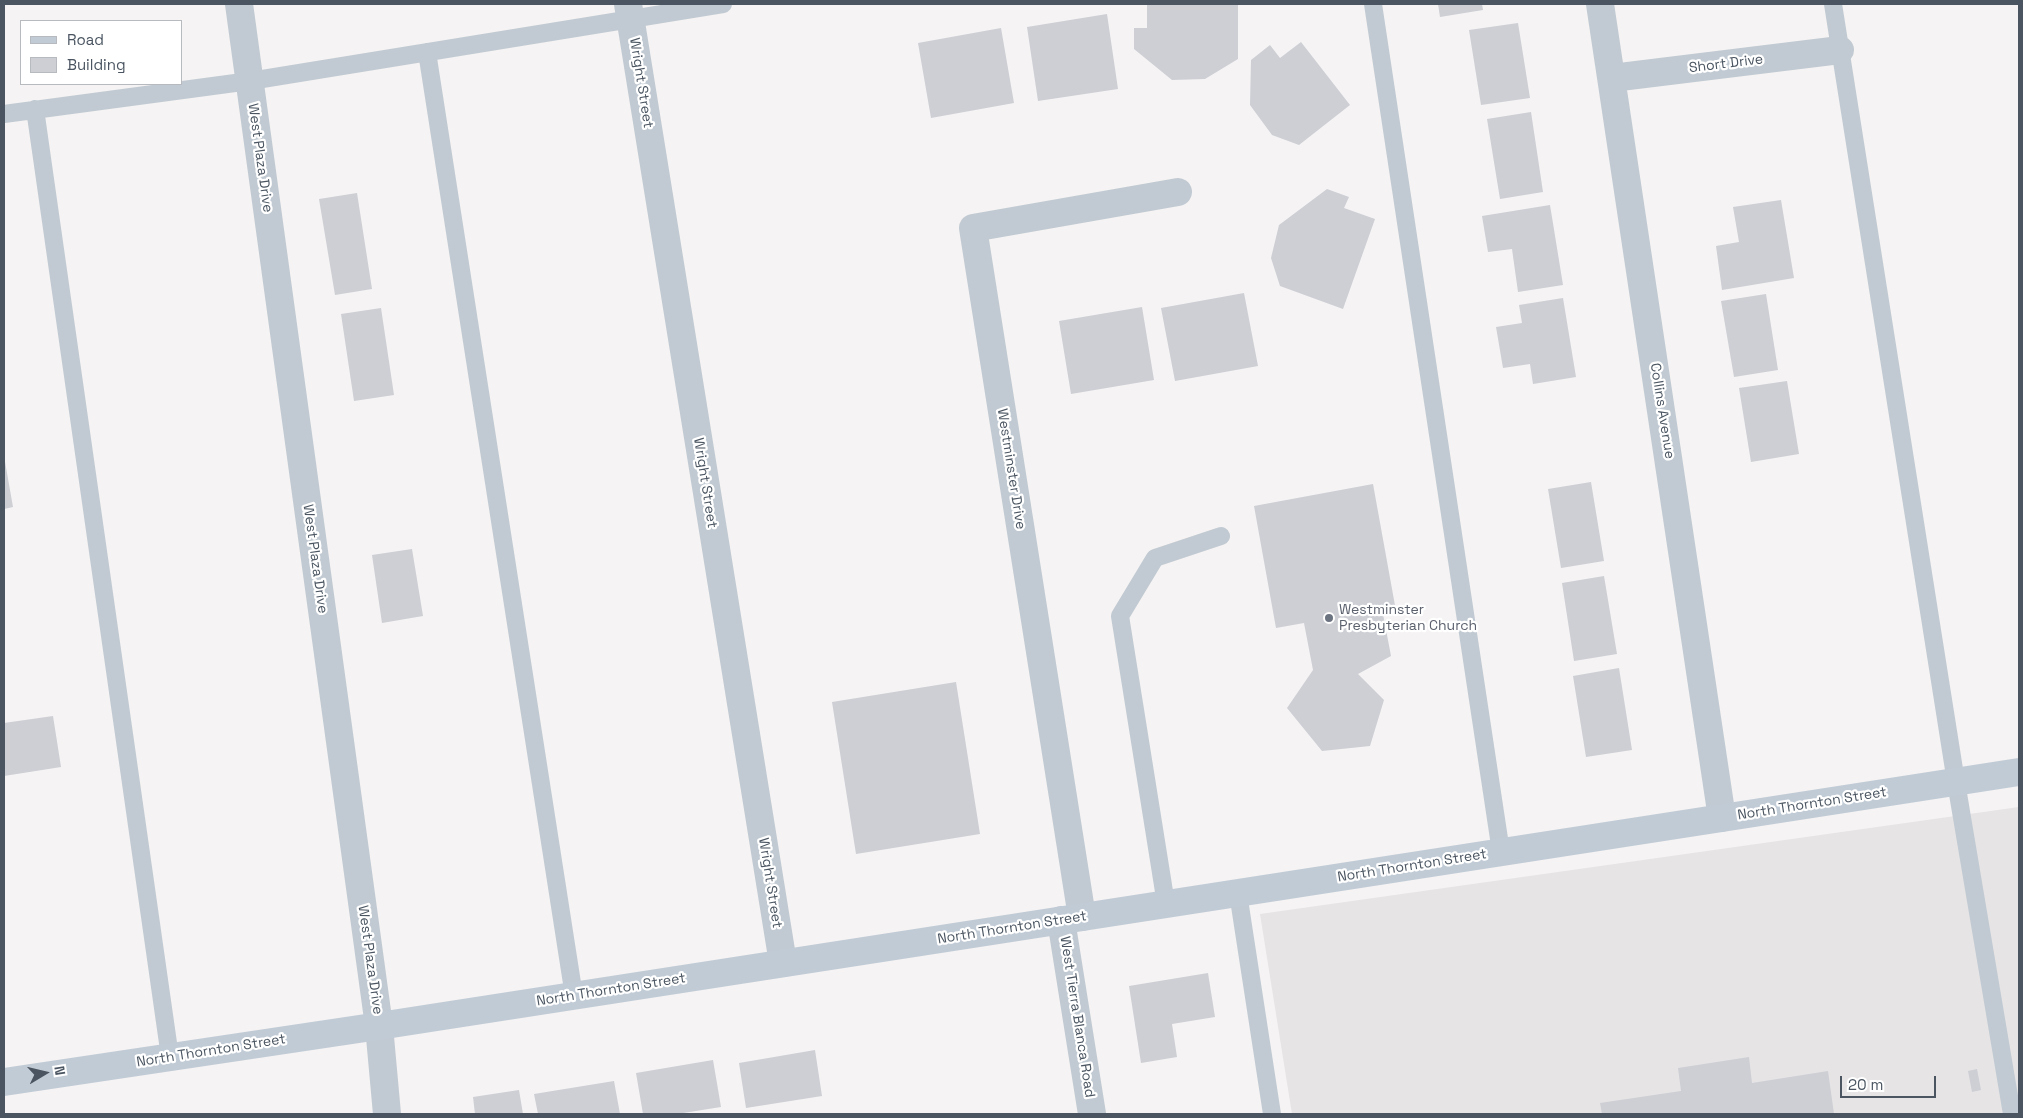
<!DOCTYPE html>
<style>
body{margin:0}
#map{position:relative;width:2023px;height:1118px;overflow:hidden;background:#f5f3f3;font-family:"Space Grotesk",sans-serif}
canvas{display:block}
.frame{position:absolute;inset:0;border:5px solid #4a5561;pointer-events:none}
.legend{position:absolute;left:20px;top:20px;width:162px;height:65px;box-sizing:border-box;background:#fff;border:1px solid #b7bbc0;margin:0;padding:6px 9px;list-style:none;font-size:15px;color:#4a5561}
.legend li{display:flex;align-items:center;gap:10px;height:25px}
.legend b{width:25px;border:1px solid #b7bbc0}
.north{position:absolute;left:20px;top:1048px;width:50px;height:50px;-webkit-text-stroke:4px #fff;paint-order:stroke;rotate:81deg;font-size:14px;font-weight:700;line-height:20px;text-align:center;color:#4a5561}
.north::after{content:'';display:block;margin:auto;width:18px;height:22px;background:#4a5561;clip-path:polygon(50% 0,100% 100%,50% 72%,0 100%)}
.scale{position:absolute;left:1840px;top:1076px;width:96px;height:22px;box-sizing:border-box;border:2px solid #4a5561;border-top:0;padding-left:6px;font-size:15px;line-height:18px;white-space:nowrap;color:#4a5561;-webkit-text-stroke:4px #fff;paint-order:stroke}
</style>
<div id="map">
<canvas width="2023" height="1118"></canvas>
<div class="frame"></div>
<ul class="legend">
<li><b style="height:6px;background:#c1cbd6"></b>Road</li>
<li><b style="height:14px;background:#cdcfd5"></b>Building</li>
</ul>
<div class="north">N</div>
<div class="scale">20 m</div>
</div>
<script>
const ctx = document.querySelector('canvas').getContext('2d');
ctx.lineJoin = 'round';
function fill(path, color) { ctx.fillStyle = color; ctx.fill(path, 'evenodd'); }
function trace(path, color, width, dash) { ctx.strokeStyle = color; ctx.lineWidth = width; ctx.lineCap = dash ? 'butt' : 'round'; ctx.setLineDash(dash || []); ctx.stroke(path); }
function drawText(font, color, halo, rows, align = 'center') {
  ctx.font = font + ' "Space Grotesk",sans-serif'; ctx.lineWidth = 4.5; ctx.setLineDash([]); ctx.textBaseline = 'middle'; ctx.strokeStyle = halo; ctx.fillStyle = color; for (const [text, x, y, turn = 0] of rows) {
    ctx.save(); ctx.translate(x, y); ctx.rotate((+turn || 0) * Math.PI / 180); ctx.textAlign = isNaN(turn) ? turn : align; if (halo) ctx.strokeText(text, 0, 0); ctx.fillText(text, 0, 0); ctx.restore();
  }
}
const education = new Path2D(`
 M2019,807V1114H1292L1260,914Z`);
const building = new Path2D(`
 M1147,4H1238V59L1205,79L1172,80L1134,49V28H1147Z
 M1438,4H1482L1483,10L1440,17Z
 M1107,14L1118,89L1038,101L1027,27Z
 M1518,23L1530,98L1481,105L1469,30Z
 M1001,28L1014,103L931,118L918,43Z
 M1301,42L1350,105L1299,145L1272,135L1250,105L1251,60L1270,45L1280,58Z
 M1531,112L1543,192L1500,199L1487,119Z
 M1327,189L1349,197L1344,208L1375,219L1343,309L1280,286L1271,258L1279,225Z
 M357,193L372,289L335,295L319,199Z
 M1781,200L1794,278L1722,290L1716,246L1739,242L1733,207Z
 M1550,205L1563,285L1518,292L1512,249L1488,252L1482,216Z
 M1244,293L1258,366L1175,381L1161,308Z
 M1766,294L1778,370L1734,377L1721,301Z
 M1563,298L1576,377L1533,384L1530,364L1503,368L1496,327L1522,323L1519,305Z
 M1142,307L1154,380L1071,394L1059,321Z
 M381,308L394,395L354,401L341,314Z
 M1787,381L1799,454L1751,462L1739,388Z
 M4,456L13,507L4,509Z
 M1591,482L1604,561L1561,568L1548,489Z
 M1373,484L1396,611L1383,614L1391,656L1358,674L1384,700L1370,746L1322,751L1287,708L1313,670L1304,623L1276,628L1254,506Z
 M412,549L423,616L382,623L372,555Z
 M1604,576L1617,654L1574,661L1562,583Z
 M1619,668L1632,750L1586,757L1573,676Z
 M956,682L980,834L856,854L832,702Z
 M53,716L61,767L4,776V723Z
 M1208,973L1215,1017L1172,1024L1177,1057L1141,1063L1129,986Z
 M815,1050L822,1096L746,1108L739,1063Z
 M1749,1057L1752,1083L1828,1071L1834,1114H1602L1600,1103L1681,1091L1678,1068Z
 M713,1060L721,1107L677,1114H643L636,1073Z
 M1977,1069L1981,1090L1972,1092L1968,1071Z
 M614,1081L620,1114H538L534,1094Z
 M519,1090L523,1114H475L473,1097Z`);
const lane = new Path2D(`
 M1373,4L1501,852
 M1833,4L1956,782L2012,1114
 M427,52L574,996
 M35,109L170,1057
 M4,114L250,81L723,4
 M1238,893L1272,1114
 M1166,904L1120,616L1155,558L1221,536`);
const street = new Path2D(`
 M239,4L379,1026L387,1114
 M628,4L783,963
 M1600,4L1722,818
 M1612,78L1840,50
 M1082,917L973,228L1178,192
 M1061,920L1092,1114`);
const secondary = new Path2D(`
 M4,1082L379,1026L2019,772`);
const markers = [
 [1329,618,5,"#6b7280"]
];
const streetNames = [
 ["Short Drive",1726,64,-7],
 ["Wright Street",641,83,81],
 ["West Plaza Drive",260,158,82],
 ["Collins Avenue",1662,411,81],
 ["Westminster Drive",1011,469,81],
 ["Wright Street",705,483,81],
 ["West Plaza Drive",315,559,82],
 ["North Thornton Street",1812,804,-9],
 ["North Thornton Street",1412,866,-9],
 ["Wright Street",770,883,81],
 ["North Thornton Street",1012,928,-9],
 ["West Plaza Drive",370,960,82],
 ["North Thornton Street",611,990,-9],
 ["West Tierra Blanca Road",1077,1017,81],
 ["North Thornton Street",211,1051,-9]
];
const worshipNames = [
 ["Westminster",1339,610],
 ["Presbyterian Church",1339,626]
];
fill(education, '#e6e4e5');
fill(building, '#cdcfd5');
trace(lane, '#c1cad2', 18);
trace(street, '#c1cad2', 28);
trace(secondary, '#c1cbd6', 28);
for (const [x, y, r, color] of markers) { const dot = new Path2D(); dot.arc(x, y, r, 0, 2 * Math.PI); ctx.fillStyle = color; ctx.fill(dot); trace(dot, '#fff', 2); }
drawText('14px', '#4a5561', '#fff', streetNames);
drawText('14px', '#5b616d', '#fff', worshipNames, 'left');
</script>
